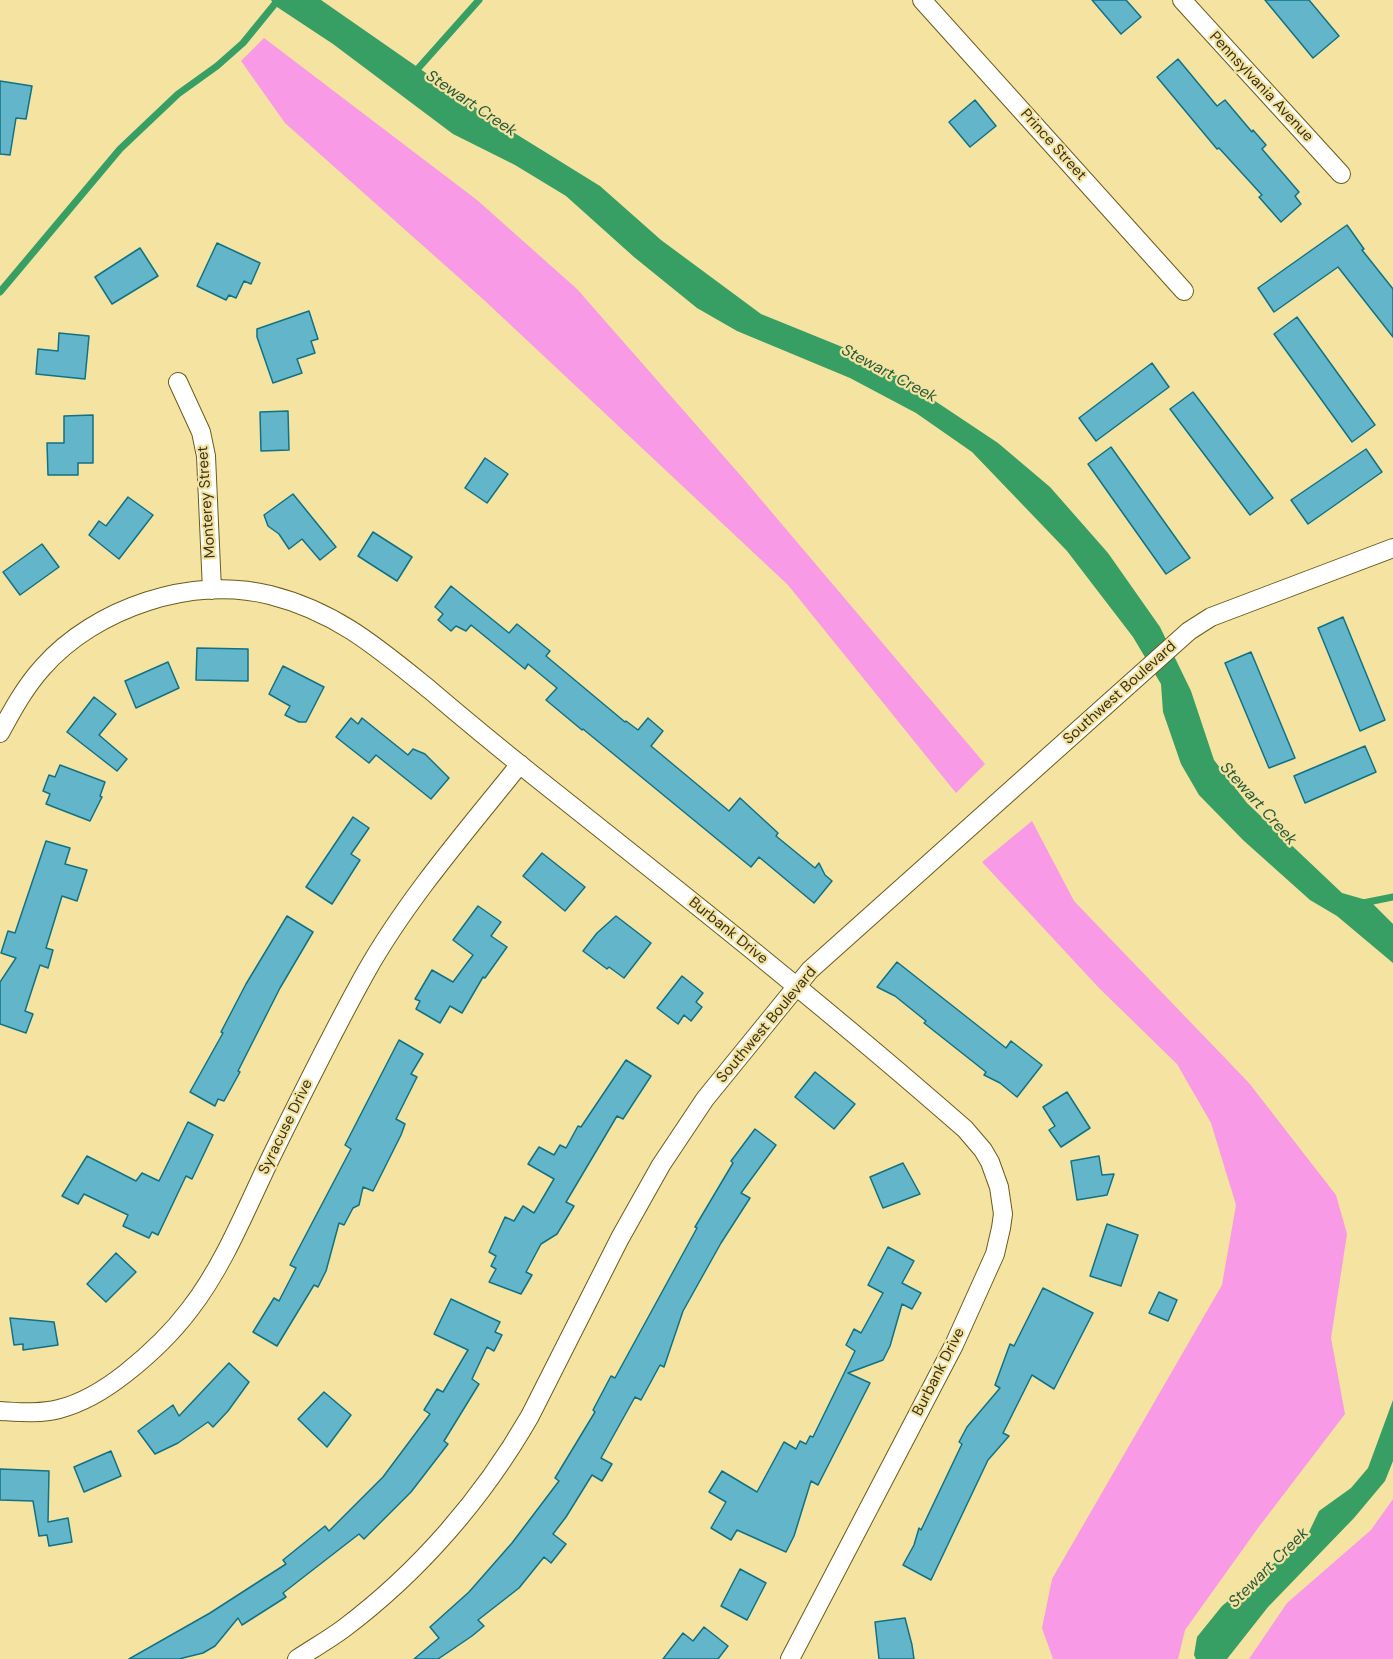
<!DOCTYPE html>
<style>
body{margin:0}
canvas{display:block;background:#f4e3a1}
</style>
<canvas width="1393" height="1659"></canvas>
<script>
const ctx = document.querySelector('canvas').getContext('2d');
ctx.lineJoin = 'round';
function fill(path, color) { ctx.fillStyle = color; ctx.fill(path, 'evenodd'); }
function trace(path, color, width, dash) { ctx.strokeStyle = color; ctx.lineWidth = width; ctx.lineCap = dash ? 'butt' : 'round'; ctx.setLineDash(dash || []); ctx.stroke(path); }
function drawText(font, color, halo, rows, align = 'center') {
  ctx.font = font + ' "DM Sans",sans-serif'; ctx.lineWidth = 4.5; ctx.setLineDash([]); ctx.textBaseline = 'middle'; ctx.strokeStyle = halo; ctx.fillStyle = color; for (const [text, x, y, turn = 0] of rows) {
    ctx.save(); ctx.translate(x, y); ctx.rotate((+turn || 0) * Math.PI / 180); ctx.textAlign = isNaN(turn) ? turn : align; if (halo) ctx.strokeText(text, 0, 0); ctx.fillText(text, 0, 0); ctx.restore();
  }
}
const green = new Path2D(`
 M264,38L477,200L577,289L741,476L985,764L956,793L788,585L484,300L285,123L241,61Z
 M1032,821L1074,901L1249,1083L1336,1195L1347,1234L1331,1338L1345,1414L1258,1528L1185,1630L1178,1659H1053L1042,1628L1052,1579L1222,1285L1236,1205L1211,1123L1177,1064L1099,988L982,862Z
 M1393,1499V1659H1249L1287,1603L1371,1530Z`);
const water = new Path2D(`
 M271,0H321L495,121L600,186L661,240L761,314L872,359L998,443L1050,487L1108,553L1160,627L1191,691L1214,760L1247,803L1342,893L1370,901L1393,924V963L1337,916L1310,900L1243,840L1199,795L1181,764L1163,712L1161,684L1133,637L1067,551L972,452L916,413L850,378L737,331L697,308L634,257L566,196L515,165L453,134L333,44L274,5Z
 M1393,1400V1461L1385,1481L1354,1518L1268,1607L1227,1659H1196L1194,1655L1197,1637L1222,1606L1307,1536L1319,1511L1351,1488L1368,1468Z`);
const stream = new Path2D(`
 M414,73L479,0
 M0,292L120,149L178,94L217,66L243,43L278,0
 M1363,903L1393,897`);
const building = new Path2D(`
 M1092,0H1126L1141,17L1121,34Z
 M1265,0H1309L1339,36L1313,58Z
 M1178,59L1217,106L1225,100L1252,132L1253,130L1266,145L1262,149L1299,192L1295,196L1301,204L1281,222L1259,197L1262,195L1219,148L1217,149L1157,77Z
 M0,81L32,86L26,119L16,118L10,155L0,154Z
 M975,100L996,126L970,147L949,122Z
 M1347,225L1364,249L1362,250L1393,289V337L1338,267L1274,312L1258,288Z
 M217,243L260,263L251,284L244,281L236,298L229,295L226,300L197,286Z
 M140,248L158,276L112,304L95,277Z
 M309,311L318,339L311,341L315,353L297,359L302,373L273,383L257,337V329Z
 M1297,317L1375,425L1352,442L1274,334Z
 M59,333L89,336L85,379L36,374L38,349L58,351Z
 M1152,363L1169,387L1096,441L1079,418Z
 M1193,392L1273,498L1250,515L1170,409Z
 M288,411L289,450L261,451L260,412Z
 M93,415V463H78V475H48L47,443H64V416Z
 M1111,447L1190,558L1166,574L1088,464Z
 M1366,449L1382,472L1308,524L1291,500Z
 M485,458L508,474L487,503L465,488Z
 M293,494L336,547L320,560L302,539L289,549L279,534L268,526L264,515Z
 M128,497L153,515L119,559L89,535L99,521L106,526Z
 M373,532L412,557L397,581L358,556Z
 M42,544L59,567L20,595L3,572Z
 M451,586L509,633L517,624L550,651L546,656L625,722L626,721L638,730L648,718L663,731L651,746L729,811L740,798L778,833L776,836L815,868L819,863L825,875L832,881L814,903L759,857L751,867L583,729L582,730L546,700L557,688L528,664L525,669L471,625L466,631L456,626L451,631L438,620L443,614L435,607Z
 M1343,617L1385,720L1360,731L1318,628Z
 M197,648L248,649V681L196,680Z
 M1251,652L1295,758L1269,768L1225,663Z
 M168,662L179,688L136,708L125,681Z
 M283,666L324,687L306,722H299L285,715L290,706L269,694Z
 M94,697L116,714L99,735L127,759L117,771L67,732Z
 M351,718L358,724L362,718L408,755L413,749L425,754L449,778L431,799L376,755L369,763L336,737Z
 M1365,746L1376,772L1305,803L1294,776Z
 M60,765L105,782L100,796L102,797L90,821L46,804L50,794L43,791L49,775L55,777Z
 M353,817L369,828L351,854L360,860L332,904L306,887Z
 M46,841L70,848L65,864L87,870L77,901L62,896L46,948L53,950L48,968L40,965L25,1011L33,1014L26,1033L0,1024V982L16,958L1,953L8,931L15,933Z
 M542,853L585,887L565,911L523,876Z
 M478,906L501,922L491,936L507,947L485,978L483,977L462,1013L450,1006L440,1023L416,1009L420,1001L415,999L432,970L453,982L473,955L453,940Z
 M287,916L313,932L280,988L238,1071L240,1072L224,1101L218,1099L215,1106L190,1092L223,1033L221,1032L246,984Z
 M616,916L651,943L624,978L609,967L607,969L583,951L597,933Z
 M897,962L1006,1048L1011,1041L1042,1065L1017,1097L1000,1083L984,1075L986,1072L924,1023L926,1021L895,996L877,987Z
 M682,976L703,993L696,1002L702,1007L691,1021L684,1015L678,1024L657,1008Z
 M399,1040L423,1054L411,1074L417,1077L396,1119L405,1124L401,1135L373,1191L363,1187L359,1205L353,1208L344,1225L339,1223L326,1271L318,1287L314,1285L277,1346L253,1332L274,1298L279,1301L296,1268L290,1265L351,1149L345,1145Z
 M626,1060L651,1076L623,1119L617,1116L566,1202L574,1206L557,1234L541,1244L526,1272L532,1275L521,1294L489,1282L496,1269L491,1266L496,1256L489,1252L505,1217L514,1221L523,1206L534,1213L554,1179L528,1164L539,1147L554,1155L560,1145L566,1148L578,1126L581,1127Z
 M815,1072L855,1104L834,1129L795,1097Z
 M1067,1092L1090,1128L1061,1147L1049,1130L1055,1126L1043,1107Z
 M188,1122L213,1135L192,1179L186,1176L158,1235L152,1232L149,1238L123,1226L128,1215L84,1194L78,1204L62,1196L87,1156L136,1181L142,1173L159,1181Z
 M755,1129L776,1145L741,1193L750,1198L721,1243L683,1311L664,1367L660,1365L641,1400L635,1397L601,1458L612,1464L602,1481L592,1475L566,1517L553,1534L566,1544L551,1563L544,1557L519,1588L478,1620L484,1626L472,1636L438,1659H414L439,1638L430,1627L469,1592L512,1543L559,1481L555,1478L595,1412L593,1410L611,1376L615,1378L697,1228L695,1227L733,1163L731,1161Z
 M1099,1156L1102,1175L1114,1174L1107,1195L1077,1200L1071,1161Z
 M903,1163L920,1194L883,1208L870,1177Z
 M1107,1224L1138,1235L1121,1286L1090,1276Z
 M888,1247L914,1261L902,1283L921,1293L912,1309L902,1304L890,1346L883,1360L848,1373L870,1383L818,1485L811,1481L794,1536L786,1552L737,1530L731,1540L711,1528L726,1502L709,1492L722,1471L757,1492L784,1442L796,1449L800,1441L806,1444L810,1436L813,1437L855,1351L846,1345L854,1329L861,1333L883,1293L868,1285Z
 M116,1253L136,1272L106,1302L87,1284Z
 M1043,1288L1093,1313L1054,1389L1032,1375L1003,1433L1009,1436L988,1460L931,1580L903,1565L914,1545L919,1528L921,1530L962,1444L959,1442L967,1427L1000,1388L995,1385L1010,1344L1014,1346Z
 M1159,1292L1177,1300L1168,1321L1149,1313Z
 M451,1299L500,1322L495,1332L502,1335L494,1351L487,1347L472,1379L479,1384L444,1441L448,1444L411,1492L364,1539L359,1534L283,1593L286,1597L242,1625L238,1618L215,1646L203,1653L179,1659H129L210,1613L286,1564L283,1560L325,1526L329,1531L383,1477L430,1414L424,1410L437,1389L443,1392L468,1350L434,1334Z
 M10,1318L54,1322L58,1345L23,1350V1344L14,1345Z
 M229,1363L249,1382L228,1411L213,1427L208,1422L178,1443L155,1454L138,1431L173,1405L179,1416Z
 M324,1392L351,1415L327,1447L298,1419Z
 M111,1451L121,1476L84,1492L74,1467Z
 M0,1469L49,1471L48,1522L68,1518L72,1542L49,1546L47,1535L39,1536L33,1501L0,1500Z
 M740,1569L766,1583L747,1620L721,1606Z
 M905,1618L912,1645L914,1659H879L875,1622Z
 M704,1627L728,1646L718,1659H663L683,1633L693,1641Z`);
const street = new Path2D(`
 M922,0L1184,291
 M1182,0L1341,174
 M178,382L201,432L206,456L212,590
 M0,733C13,709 25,687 43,667C95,608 193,575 270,595C337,612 378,648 430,690C464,719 498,747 533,775C679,891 825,1006 965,1129L983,1150L990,1162L999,1187L1003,1214L1001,1228L995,1254L954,1345L790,1659
 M0,1411C19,1412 40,1414 59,1409C83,1403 107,1388 126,1373C150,1354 172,1333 190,1309C225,1264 248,1204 273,1153C303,1092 333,1031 366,972C407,899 468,829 520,764
 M297,1659C312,1649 328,1640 343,1629C419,1572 483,1498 530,1416L620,1238L661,1165L705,1099L810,970L1189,631L1211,617L1393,548`);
const streetNames = [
 ["Pennsylvania Avenue",1261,87,47],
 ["Prince Street",1053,145,48],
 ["Monterey Street",207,502,-94],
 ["Southwest Boulevard",1120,693,-42],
 ["Burbank Drive",728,931,39],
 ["Southwest Boulevard",767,1025,-50],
 ["Syracuse Drive",286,1127,-64],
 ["Burbank Drive",939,1372,-63]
];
const waterNames = [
 ["Stewart Creek",471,104,34],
 ["Stewart Creek",889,374,28],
 ["Stewart Creek",1258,804,48],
 ["Stewart Creek",1269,1568,-45]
];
fill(green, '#f99ae6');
fill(water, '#379e64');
trace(stream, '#379e64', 7);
fill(building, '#63b6c9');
trace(building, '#127284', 1.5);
trace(street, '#6c5c1a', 20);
trace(street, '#fff', 18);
drawText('15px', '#393217', '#f4e3a1', streetNames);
drawText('italic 16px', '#265a3b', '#f4e3a1', waterNames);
</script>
